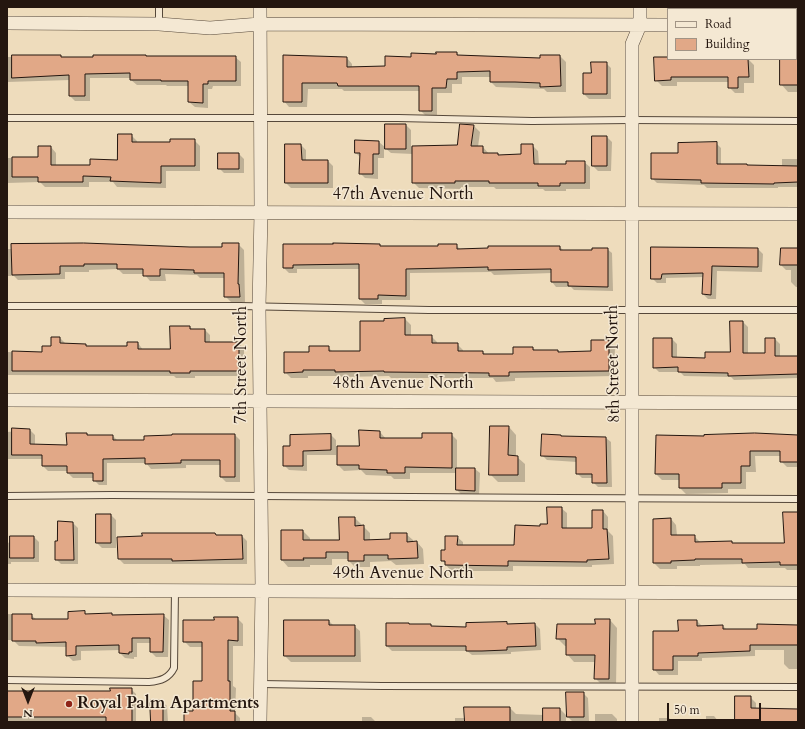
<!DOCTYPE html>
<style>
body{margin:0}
#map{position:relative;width:805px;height:729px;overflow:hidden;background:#eedcbc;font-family:Cardo,serif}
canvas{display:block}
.frame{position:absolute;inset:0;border:8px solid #24160f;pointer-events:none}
.legend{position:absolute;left:667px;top:8px;width:130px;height:52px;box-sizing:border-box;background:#f4e8d3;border:1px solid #a19485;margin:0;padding:5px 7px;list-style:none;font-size:12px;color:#24160f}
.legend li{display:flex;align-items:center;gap:8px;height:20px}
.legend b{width:20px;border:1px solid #a19485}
.north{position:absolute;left:8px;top:681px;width:40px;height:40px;-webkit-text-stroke:3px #f4e8d3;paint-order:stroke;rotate:180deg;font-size:11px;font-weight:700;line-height:16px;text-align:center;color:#24160f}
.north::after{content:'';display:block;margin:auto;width:14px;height:18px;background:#24160f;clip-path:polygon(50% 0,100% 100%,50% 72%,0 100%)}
.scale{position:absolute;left:667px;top:703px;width:94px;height:18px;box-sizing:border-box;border:2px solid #24160f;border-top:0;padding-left:5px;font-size:12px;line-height:14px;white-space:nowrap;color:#24160f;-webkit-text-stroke:3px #f4e8d3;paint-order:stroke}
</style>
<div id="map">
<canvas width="805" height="729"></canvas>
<div class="frame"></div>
<ul class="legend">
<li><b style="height:5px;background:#f4e8d3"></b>Road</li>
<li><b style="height:11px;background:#e1a887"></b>Building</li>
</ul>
<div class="north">N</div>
<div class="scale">50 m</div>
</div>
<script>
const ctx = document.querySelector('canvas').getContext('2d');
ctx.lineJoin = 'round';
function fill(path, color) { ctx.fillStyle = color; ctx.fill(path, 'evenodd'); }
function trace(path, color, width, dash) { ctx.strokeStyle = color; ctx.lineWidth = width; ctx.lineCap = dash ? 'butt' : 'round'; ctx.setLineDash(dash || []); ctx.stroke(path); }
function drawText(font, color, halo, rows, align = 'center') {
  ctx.font = font + ' Cardo,serif'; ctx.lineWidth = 3; ctx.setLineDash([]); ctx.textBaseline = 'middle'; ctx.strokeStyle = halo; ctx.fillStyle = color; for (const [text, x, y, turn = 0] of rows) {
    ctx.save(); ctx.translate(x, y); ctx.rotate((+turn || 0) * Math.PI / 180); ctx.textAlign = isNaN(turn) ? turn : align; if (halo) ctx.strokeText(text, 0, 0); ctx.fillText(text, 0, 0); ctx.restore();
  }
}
const shadow = new Path2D(`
 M457,53L459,56L541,59L560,56L566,62V92H547L544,89L496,87L491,82V77H462V84H452V93H437V116H426L420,110V91H344L342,89H308L307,107H289L284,101V56L347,58L352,64V68L386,67L412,58V54Z
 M60,56L62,58L145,56L235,57L241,62V86H213L212,89H208V108L195,107L189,102V86H167L166,85H137L131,80V78H90V101H75L70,96V80L7,82V57Z
 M668,58L748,59L754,65V83H744V93H735L729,87V82H677V86H662L656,80Z
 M798,60V92H788L781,84Z
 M606,63L611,68V99H589L584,94V74H592Z
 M386,125H406L411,130V147L458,146L474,126L480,132L478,147H483L489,154H498L500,156L522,155L532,145L538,151L539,165H567L584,162L590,167V189H566V191H545L543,189H496L494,187H461V189L419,188L413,182V154L391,153L384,147V158H378V179L365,178L360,173L361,158L356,153V141L379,142L386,148Z
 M131,135L137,141V143H171L194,140L200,146V171H166V188L117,187L113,182H89V187H45L40,182L7,183V158H39L51,147L56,153V166H90L118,161Z
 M593,137H607L612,142L611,171H598L593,166Z
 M716,143L721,148V165L748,166H782V159H798V187H778V188H707L704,185L657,183L652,178L679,154Z
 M301,145L306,150V161H328L333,166V188H291L286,183Z
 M239,154L244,159V173H224L219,168Z
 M238,244L244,250L245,302H231L225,296V278H200L197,275L165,274L166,281H150L144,274H123L118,269L89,270V272H65V279L18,280L14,276H7V249L223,248Z
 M284,245H379L381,247H439L456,245L461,250L560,247L564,251H593L607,249L612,253L613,291L574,290L571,287H556L552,282V273L494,275L491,272L410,273V300H382V304H365L360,299V269H297V273H289L284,268Z
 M652,248L758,249L763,254L762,272L717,271L716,299H708L703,294L704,277L666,278V283H657L652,278Z
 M798,249V287H796L791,282V270H786L781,265Z
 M405,319L411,325V336H431L437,342V344H457L463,350V352H483L486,355H514L533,348L536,351H558L560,353L592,352L609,341L615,347L614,376L515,378V381L496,382L493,378H391L389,376L342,377L340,376H308V378H291L285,372L310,353L328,347L333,352H361L385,322Z
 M743,322L748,327V354H766L775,339L780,344V357H798V378L734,380L731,377L684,376L680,372H659L654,367L672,339L677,344V358L706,359L731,353Z
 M190,327L193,330H205L210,335V343H239L244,349V376H195V378H176L174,376L7,375V352L43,353L52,347L60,338L65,343L85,345L88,347H128L138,343L143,350H171Z
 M509,427L516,435V457H517L525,464V482H498L490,474Z
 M30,430L35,435V445L68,446L87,434L90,436H113L118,441H145L173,436V435H235L240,440V482H226L221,477V465H186V468L151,469L146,463H107V485H99L94,480V478H73L68,473V471H48L43,466V459H7V432Z
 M380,432L386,439H423L451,434L457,440V469H475L480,473L479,495H462L457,490V473H410V479H394L391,476L366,475L361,470L344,471L338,465Z
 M331,435L336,440V455H307V471L289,470L284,465L291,446Z
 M798,435V467H787L781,461V456H755L756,472H746V489H728V493L686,494L680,488V480H662L656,474L705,437Z
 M562,437L606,438L611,442L612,487H598L593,482V478H582L577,473V462L547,460L542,455Z
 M561,508L567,513V529H593L603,511L608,517V531L613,536L614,564L592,565V567L513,566V571H451L442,560L446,551L457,537L463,542V546H515L541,527L548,525Z
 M798,513V570H787L785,568H748L745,564L700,565V566H677V569H660L654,563L671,519L676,525L677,536H694L700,542H732L733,544H785Z
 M111,515L116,520V548H102L97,543Z
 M355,518L361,524L362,526H363L370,533V541L391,540L406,534L413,540V543L417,542L423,549L424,564L396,565L391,561L370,562V567H355L349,561V559H332V565H310V567H288L282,560V531H303L310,538V541H340Z
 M59,522L73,523L78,528V564H61L56,559L58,542Z
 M215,534L217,536H242L247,541V564H124L119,559Z
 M34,537L39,542V562H11V564H7V543Z
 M84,612L87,615L112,616L163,615L169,620L168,657H156L151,652V643H137V657H134V659L125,658L120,653V650L81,651V660L73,661L67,655V647L19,646L13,640H7V614L31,615L37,620H69Z
 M237,618L243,624V646H233V686L236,688L235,713L240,718V722H185L194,712L203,682V647H190L184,641L215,621Z
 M610,620L617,628L616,686H603L595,678L596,662H574L567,654V646H565L557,638Z
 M329,621L334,626H354L360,631L361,662H291L285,656Z
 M697,621L702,626H723L727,630H758L798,625V669H789L784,664V650H755V656L702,658V661H678V675H659L654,669L679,632Z
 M535,624L540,629L541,650L511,652V654L472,655L467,651H392L387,646L410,625H430L433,627L467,628Z
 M131,689L136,694V722L152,721L162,701L167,706L168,722H107V721H7V692H111Z
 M583,693L588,698L589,721L573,722L568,717Z
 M751,698L756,703V709L798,710V722H736Z
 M510,708L516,714L544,715L560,709L566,715V722H455V718H466Z
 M595,714H612L617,719V722H595Z
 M706,716H714L719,722H706Z
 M362,717H371L376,722H362Z
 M659,718H669L673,722H659Z`);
const building = new Path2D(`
 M436,52H457V55L540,58V55H560L561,86L540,87V83L515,82H490V71L457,72V79H447L446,88H432V111H419V86H338L337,83H302V102H283V55L347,57V67L385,66V56L411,57V53L436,54Z
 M12,55H61V57H93V55H146V56H236V81H208V84H203V103L188,102V81H161V80H130V73L85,74V96H69V75L12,78Z
 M654,57H668V59H748L749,77H738V88H728V77H671V80L655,81Z
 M780,59H798V85H780Z
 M591,62H607V94H583V73H591Z
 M385,124H406V149H385Z
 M460,124L474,125L471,146H483V153H498V155L521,154V144H533L534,164H566V161H585V183H560V186H538V183H489V181H455V183H412V146L457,145Z
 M118,134H132V142H170V139H195V166H161V183L110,181L111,177L83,176V182H38V177H12V157H38V146H51V165H90V159L117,160Z
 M592,136H607V166H592Z
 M355,140L379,141V154H373V174H359L360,153H355Z
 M717,142V164H747V165L798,166V182L774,183V184L701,183V180L651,179V153H678V143Z
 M285,144H301L302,160H328V183H285Z
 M218,153H239V169H218Z
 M84,243L190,247H222V243H239L238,284H239L240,297H224V273H194V270L160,269V276H143V269H117V264H84V266H60V274L12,275L11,244Z
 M333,243L380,244V246H438V244H457V249L488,248V246H560V250H592V248H608V287L568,286V282H551V269L488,270V267L406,269V296L378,295V299H359V264L293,265V268H283V244H333Z
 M651,247L758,248V267L712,266L711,295L702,294L703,273L662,274L661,279H651Z
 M781,248H798V265H780Z
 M405,318V335H432V343H458V351H483V354H513V347H533V350H558V352L591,351V340H609V371L509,372V376H489V373L384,372V371L335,372V370H303V372L284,373V352H309V346H329V351H360V321H384V319Z
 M730,321H743V353H765V338H775V356H798V374L728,376V373L678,372V367L653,368V338H672V357L705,358V352H730Z
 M170,326H190V329H205V342H239V371H190V373H170V371H12V351L42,352V346H51V337H60V343L86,344V346H127V342H138V349H170Z
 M490,426H509L508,455L518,456V475H489Z
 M12,428L30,429V444L67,445L66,433H87V435H113V440H144V436L172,435V434H235V477H220V460H181V463L145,464V458L103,459V481H93V473H67V466H42V455H12Z
 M359,430L380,431V438H422V433H452V468L405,467V473H387V470L359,469V465H337V446H359Z
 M755,433L798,435V462H780V451H750V466H741V483H722V488H679V474H655L656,435L704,436V435Z
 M331,434V450L303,451V466H283V446H290V435Z
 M542,434L561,435V436L606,437L607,483H592V474H576V457L541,456Z
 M456,468H475V491L456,490Z
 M547,507H562V528H592V510H603V529H607L609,559L587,560V562L508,561V566L445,565V561H441V550H445V536H458L457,545H514L515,525L540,526V524H547Z
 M783,512H798V565H780V562L742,563V559H695V560L671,561V563H653V519L671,518V535H695V542L732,541V543H784Z
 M96,514H111V543H96Z
 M339,517H355V526L364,525V540L390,539V533H407V542L417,541L418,558L388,559V555H364V561H348V552H326V558H303L304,560H281V530H303V540H339Z
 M58,521L73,522L74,560H55V541H57Z
 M142,533H215L216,535H242L243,559L172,561V559H118L117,537L142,536Z
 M10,536H34V558H10Z
 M85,611V614L112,613V615L164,614L163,652H150V638H132V652H129V654L119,653V645L76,646V655L66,656V642L36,643V641H12V614H32V619H68V612Z
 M214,617H238V641L228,640V681H230V711H235V722H184V711H193V681H202V642H183V620H214Z
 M595,619H610L609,679H594L595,655H566V639H556L557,624H595Z
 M284,620H329V625H355V656H284Z
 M678,620H697V626L723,625V629H757V624L798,625V645H750V651L698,653V656H673V670H653V631H678Z
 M507,622V624L535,623L536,646L507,647V650L482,651H466V646H386V623H409V624H431V626L466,627V623Z
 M110,688H132V722H106V717H7V691H110Z
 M566,692H584V717H567Z
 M735,696H751V708L798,709V722H735Z
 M150,700H163V722H151Z
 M464,707H510V722H465Z
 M543,708H560V722H543Z`);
const lane = new Path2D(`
 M159,7V24
 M7,118H398L532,121L631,120L798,121
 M7,306H240L429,310H798
 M7,496L112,495L561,498L798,499
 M7,680L149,682C161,681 169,678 174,668L175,591
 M261,684L382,686L798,687`);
const street = new Path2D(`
 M260,7L261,213L259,307L262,591L260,722
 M7,23L159,24L210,28L260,24L668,25
 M796,26H798
 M7,212L798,214
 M7,400L798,403
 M7,590L798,593
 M632,722V44L640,25V7`);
const markers = [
 [69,704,4,"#8f2418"]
];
const streetNames = [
 ["47th Avenue North",403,195],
 ["8th Street North",614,364,-91],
 ["7th Street North",242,365,-90],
 ["48th Avenue North",403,384],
 ["49th Avenue North",403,574]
];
const poiNames = [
 ["Royal Palm Apartments",77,704]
];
fill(shadow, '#0003');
fill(building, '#e1a887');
trace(building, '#24160f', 1);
trace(lane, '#56483a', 8);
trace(street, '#56483a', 14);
trace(lane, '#f4e8d3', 6);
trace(street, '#f4e8d3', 13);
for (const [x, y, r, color] of markers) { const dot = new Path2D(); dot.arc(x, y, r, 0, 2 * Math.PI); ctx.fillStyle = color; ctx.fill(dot); trace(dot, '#f4e8d3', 1.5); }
drawText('17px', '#24160f', '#f4e8d3', streetNames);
drawText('bold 17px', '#24160f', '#f4e8d3', poiNames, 'left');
</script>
